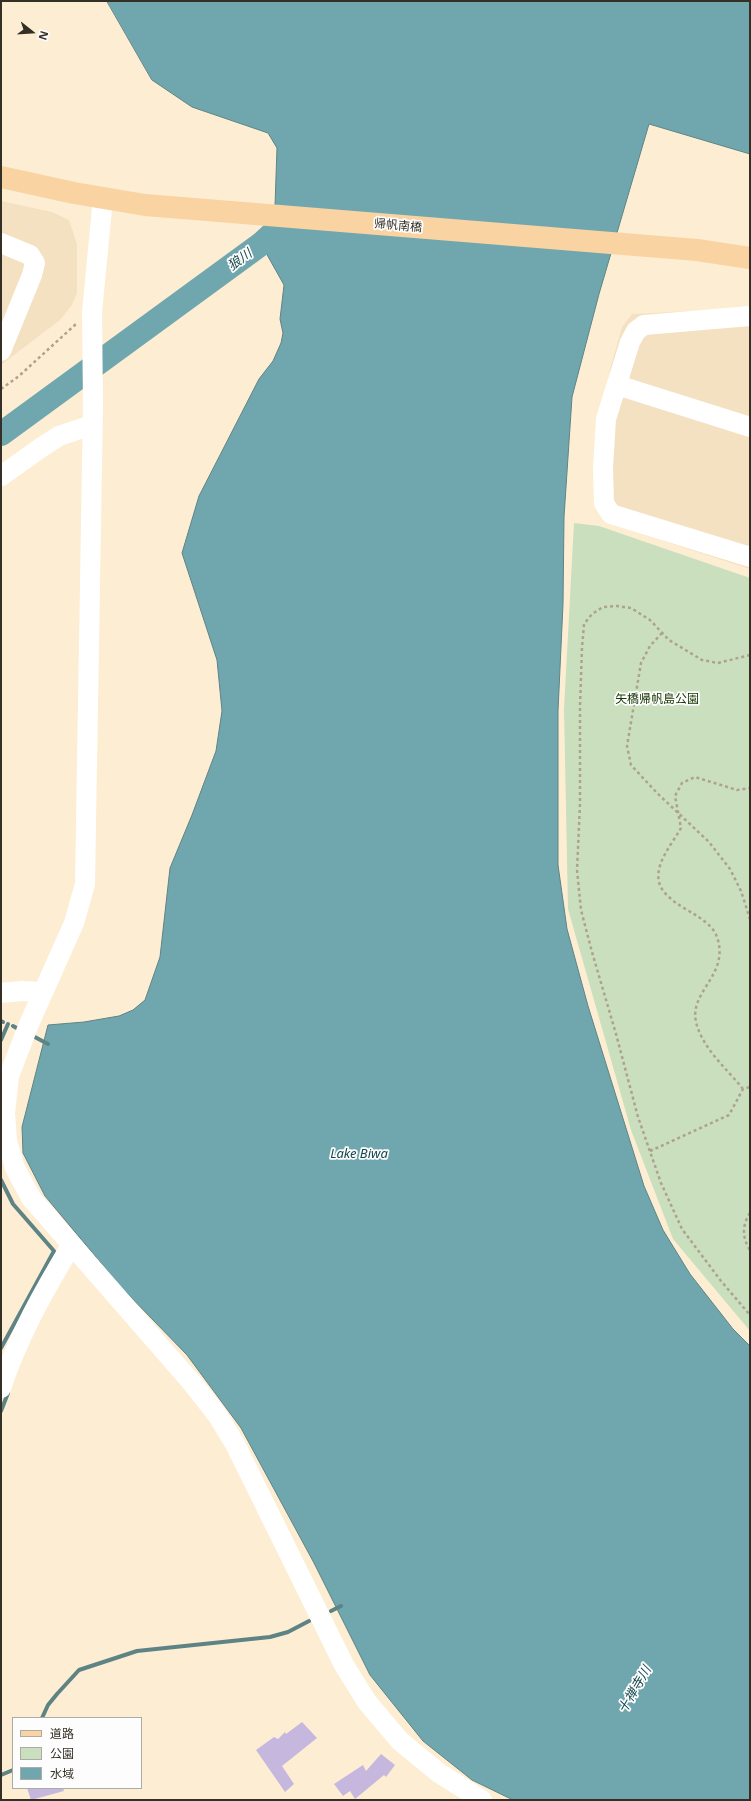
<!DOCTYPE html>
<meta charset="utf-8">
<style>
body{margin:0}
#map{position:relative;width:751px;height:1801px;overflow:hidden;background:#fdeed3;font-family:"Noto Sans","Noto Sans JP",sans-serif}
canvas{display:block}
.frame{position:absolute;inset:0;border:2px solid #353025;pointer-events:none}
.legend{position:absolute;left:12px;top:1717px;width:130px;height:72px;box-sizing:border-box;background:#fdfdfd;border:1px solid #adaba7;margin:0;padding:5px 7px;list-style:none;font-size:12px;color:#353025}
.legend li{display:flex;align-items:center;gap:8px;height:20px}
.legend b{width:20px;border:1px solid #adaba7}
.north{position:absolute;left:12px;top:12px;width:40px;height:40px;-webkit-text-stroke:3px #fdfdfd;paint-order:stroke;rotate:107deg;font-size:11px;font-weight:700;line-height:16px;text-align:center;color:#353025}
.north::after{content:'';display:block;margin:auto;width:14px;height:18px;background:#353025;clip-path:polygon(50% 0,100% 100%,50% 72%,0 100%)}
</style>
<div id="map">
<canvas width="751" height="1801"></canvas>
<div class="frame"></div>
<ul class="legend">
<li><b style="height:5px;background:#fad3a2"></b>道路</li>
<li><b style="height:11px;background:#c9dfbe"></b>公園</li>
<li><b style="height:11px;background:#70a7ae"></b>水域</li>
</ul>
<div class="north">N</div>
</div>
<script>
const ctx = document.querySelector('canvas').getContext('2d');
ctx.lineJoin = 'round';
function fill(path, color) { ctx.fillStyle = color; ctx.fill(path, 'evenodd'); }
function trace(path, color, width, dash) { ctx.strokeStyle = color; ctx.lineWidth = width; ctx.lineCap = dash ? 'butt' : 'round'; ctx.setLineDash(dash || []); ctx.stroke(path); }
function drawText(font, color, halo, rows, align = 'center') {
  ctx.font = font + ' "Noto Sans","Noto Sans JP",sans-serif'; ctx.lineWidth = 3.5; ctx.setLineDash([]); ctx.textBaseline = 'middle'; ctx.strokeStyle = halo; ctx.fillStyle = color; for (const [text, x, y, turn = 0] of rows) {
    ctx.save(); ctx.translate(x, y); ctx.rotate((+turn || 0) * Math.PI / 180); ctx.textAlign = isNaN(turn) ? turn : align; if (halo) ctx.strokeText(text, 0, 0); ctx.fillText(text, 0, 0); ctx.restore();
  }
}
const built = new Path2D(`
 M1,201L52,212L69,220L77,244V293L72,305L60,320L1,365Z
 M750,308V569L605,522L598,505L600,426L610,369L622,327L632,314Z`);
const green = new Path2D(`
 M574,523L599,526L750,578V1331L673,1239L631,1130L568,909L564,709Z`);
const water = new Path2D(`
 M107,1H750V154L649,124L599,294L572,397L564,517L563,604L558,711V865L567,929L588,1006L644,1186L663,1230L690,1274L733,1329L750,1346V1800H513L472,1780L423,1741L370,1675L314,1563L241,1428L187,1355L121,1287L45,1196L23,1153L22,1127L48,1025L84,1022L119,1016L133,1010L145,1000L160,957L170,868L192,815L216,751L222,711L217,660L182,553L199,496L259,379L273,361L281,343L283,333L280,319L284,285L261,244L275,206L277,148L268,133L192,107L152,80Z`);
const stream = new Path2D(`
 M1,1021L3,1022
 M13,1026L22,1031
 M31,1035L48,1044
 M1,1040L8,1024
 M1,1180L13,1204L54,1251L1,1348
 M1,1411L8,1393
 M331,1611L341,1606
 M42,1718L48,1705L57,1694L79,1670L137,1651L270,1637L288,1632L309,1621
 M1,1775L13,1770`);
const river = new Path2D(`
 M1,434L261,244L286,221`);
const building = new Path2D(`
 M302,1722L317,1738L282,1766L294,1784L285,1792L256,1750L274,1737L278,1739L285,1732L286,1734Z
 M381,1754L395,1765L386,1777L384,1775L355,1799L350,1791L343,1796L334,1784L363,1765L366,1771Z
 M27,1788H63L64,1791L31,1800Z`);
const path = new Path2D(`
 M1,389L19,376L76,324
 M662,633L650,646L641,663L627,746L631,765L657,793L709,842L730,869L741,891L750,919
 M750,655L718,663L702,660L669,640L650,620L631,608L617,606L603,607L592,614L584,624L582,648L580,706V804L577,870L581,910L592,952L616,1034L638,1117L661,1183L682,1229L721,1281L750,1315
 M743,1089C727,1069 702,1048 696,1022C689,991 730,975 717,937C714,928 705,921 697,916C688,910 677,905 669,897C644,876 669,849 681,828L675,796L682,783L695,777L737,790L750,788
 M650,1151L729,1115L743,1089L750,1087
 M750,1213C742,1225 742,1238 750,1250`);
const minor = new Path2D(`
 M103,198L92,312L93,404L85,884L74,923L29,1024L9,1076L5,1113L7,1141L15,1168L31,1198L193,1384L218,1416L235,1444L344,1665L367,1702L400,1741L439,1773L482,1800
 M1,243L30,255L35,263L32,275L1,351
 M750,316L644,325L636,331L630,342L606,419L603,468L604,503L611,514L750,557
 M617,385L750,427
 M1,476L42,447L59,436L92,425
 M1,993L22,991L43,992
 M1,1388C18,1337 43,1292 71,1246`);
const major = new Path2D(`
 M1,177L74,193L145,205L697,250L750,258`);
const streetNames = [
 ["帰帆南橋",398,226,5]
];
const parkNames = [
 ["矢橋帰帆島公園",657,700]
];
const waterNames = [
 ["狼川",240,260,-36],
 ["Lake Biwa",359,1154],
 ["十禅寺川",635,1690,-60]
];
fill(built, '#f4e1c1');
fill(green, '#c9dfbe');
fill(water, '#70a7ae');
trace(water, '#5e8385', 1);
trace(stream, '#5e8385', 4);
trace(river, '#70a7ae', 24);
fill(building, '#c6b7df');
trace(path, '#aea28e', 2.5, [3, 3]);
trace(minor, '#fff', 20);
trace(major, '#fad3a2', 22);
drawText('12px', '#353025', '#fdfdfd', streetNames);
drawText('12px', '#153400', '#fdfdfd', parkNames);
drawText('italic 13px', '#15464c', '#fdfdfd', waterNames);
</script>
